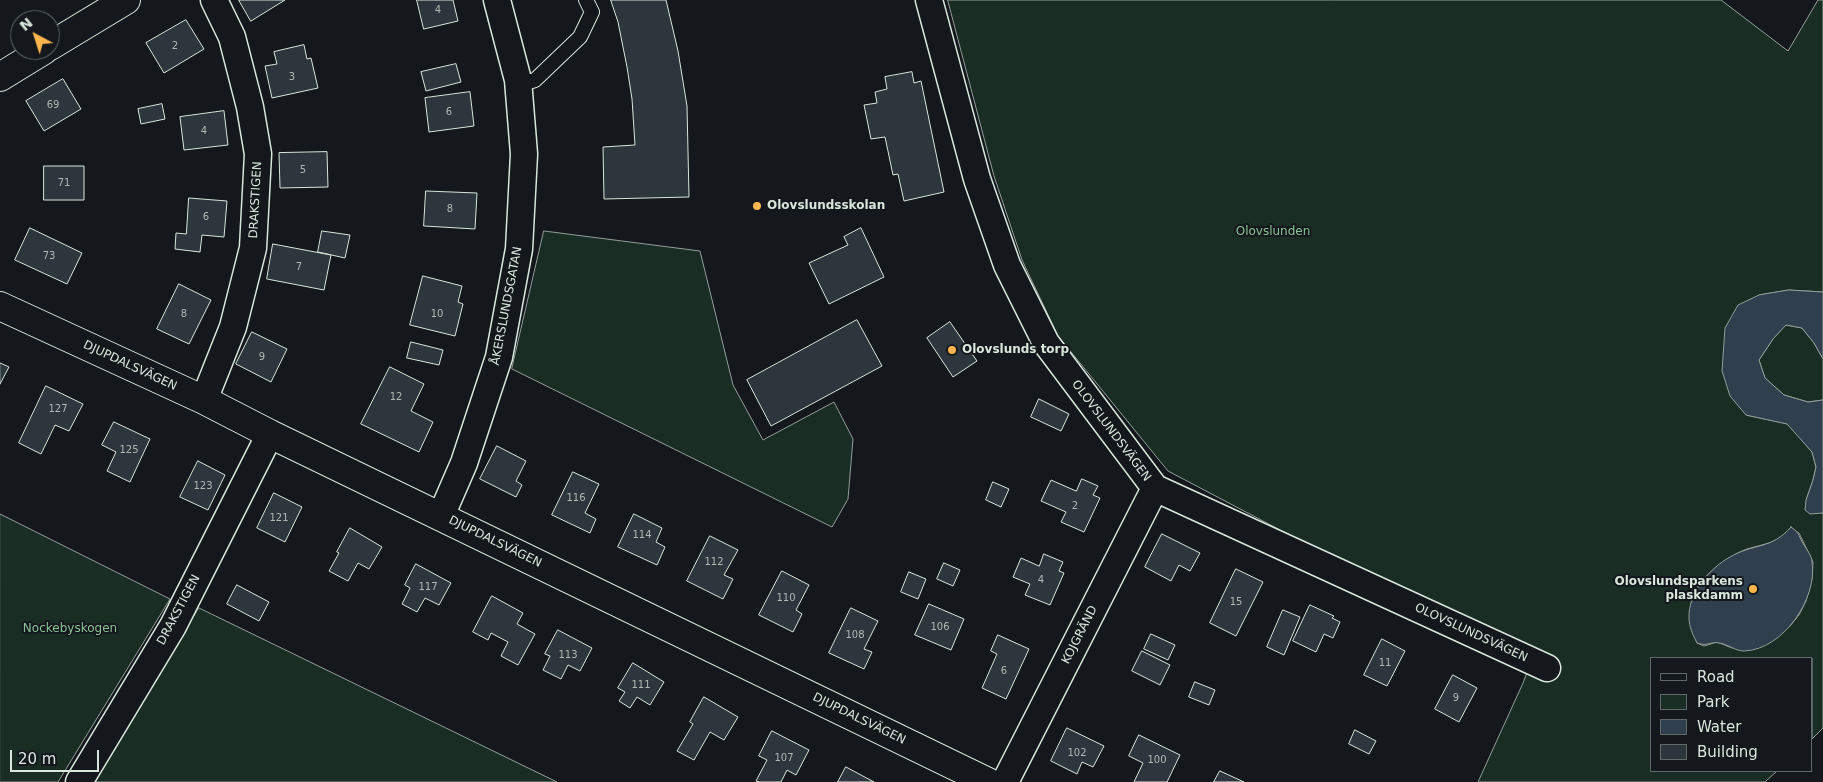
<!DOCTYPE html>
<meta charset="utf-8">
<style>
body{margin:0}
#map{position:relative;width:1823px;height:782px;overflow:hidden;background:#14181c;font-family:"DejaVu Sans",sans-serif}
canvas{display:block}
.legend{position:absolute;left:1650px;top:657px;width:162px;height:115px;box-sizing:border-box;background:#14181c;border:1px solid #626a69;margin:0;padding:6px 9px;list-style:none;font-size:15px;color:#d8e6dc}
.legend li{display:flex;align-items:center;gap:10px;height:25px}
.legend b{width:25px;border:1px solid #626a69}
.north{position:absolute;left:10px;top:10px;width:50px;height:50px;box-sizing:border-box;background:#14181c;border:1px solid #626a69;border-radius:50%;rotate:320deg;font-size:14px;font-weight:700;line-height:20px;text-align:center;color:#d8e6dc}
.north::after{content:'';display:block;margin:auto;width:18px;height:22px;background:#ffb74d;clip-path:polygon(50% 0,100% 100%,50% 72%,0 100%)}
.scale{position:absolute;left:10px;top:750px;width:89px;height:22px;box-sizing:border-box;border:2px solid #d8e6dc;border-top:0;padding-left:6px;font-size:15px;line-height:18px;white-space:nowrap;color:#d8e6dc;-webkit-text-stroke:4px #14181c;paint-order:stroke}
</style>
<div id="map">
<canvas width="1823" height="782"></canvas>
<ul class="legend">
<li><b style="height:6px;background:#14181c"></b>Road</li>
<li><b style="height:14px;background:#1a2d24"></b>Park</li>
<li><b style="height:14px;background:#2f3f4d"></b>Water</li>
<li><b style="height:14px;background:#2c363c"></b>Building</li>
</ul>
<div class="north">N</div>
<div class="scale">20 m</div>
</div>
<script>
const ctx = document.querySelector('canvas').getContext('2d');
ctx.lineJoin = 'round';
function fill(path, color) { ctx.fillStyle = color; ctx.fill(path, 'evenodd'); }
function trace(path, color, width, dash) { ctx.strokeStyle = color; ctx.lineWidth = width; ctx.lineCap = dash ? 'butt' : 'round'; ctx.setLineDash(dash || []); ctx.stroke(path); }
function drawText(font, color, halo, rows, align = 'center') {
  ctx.font = font + ' "DejaVu Sans",sans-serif'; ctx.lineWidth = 4; ctx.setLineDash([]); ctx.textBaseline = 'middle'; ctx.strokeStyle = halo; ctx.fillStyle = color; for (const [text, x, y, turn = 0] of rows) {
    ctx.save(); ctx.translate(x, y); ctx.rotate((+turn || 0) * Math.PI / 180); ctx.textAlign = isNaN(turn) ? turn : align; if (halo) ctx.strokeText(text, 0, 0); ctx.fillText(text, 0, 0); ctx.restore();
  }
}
const green = new Path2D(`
 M948,0H1721L1788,51L1818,0H1823V292L1789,290L1759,295L1746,415L1788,424L1812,452L1816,467L1813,480L1806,500L1821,513H1823V728L1812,739V658H1652V771H1777L1765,782H1478L1523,683L1534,654L1398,592L1168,471L1058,336L1022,260L994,176ZM1791,528L1799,533L1813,562L1812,579L1806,601L1799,615L1790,626L1732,648L1717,642L1704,646L1697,643C1695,631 1691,616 1691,604C1693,581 1727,556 1747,549C1767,543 1776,544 1791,528Z
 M544,231L700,251L733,385L763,440L834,402L853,439L848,499L832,527L512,369Z
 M1786,325L1802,328L1814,343L1823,359V400L1808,402L1784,395L1765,378L1759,360L1773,339Z
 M0,514L170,599L58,782H0Z
 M199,608L557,782H94Z`);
const water = new Path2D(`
 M1789,290L1823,292V359L1814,343L1802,328L1786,325L1773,339L1759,360L1765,378L1784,395L1808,402L1823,400V513L1810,514L1805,510L1806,500L1813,480L1816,467L1812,452L1787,424L1746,415L1730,396L1722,371L1725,328L1738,305L1759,295Z
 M1791,527C1801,534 1798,536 1804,545C1807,550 1812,556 1812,562C1818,598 1783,650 1744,651C1735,651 1728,644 1719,643C1710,641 1709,647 1697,643C1693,635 1689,627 1689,618C1688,593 1710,568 1730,557C1754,543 1771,550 1791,527Z`);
const building = new Path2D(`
 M239,0H285L251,21Z
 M417,0H453L458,21L424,29Z
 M611,0H666L678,51L687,106L689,197L604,199L603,147L635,145L632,99L627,67L618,22Z
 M186,20L204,49L164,73L146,43Z
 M304,45L307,59L311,58L318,88L272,98L265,66L277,64L274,52Z
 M456,64L461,82L426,91L421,72Z
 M912,72L914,83L921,81L944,192L904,201L898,174L893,175L885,137L871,139L864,105L877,103L875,92L887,89L885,77Z
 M63,79L81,109L44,131L26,101Z
 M470,92L474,126L429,132L425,98Z
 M162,104L165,119L141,124L138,109Z
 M224,111L228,145L184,150L180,117Z
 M327,152L328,187L280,188L279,153Z
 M44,166H84V200H44Z
 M426,191L477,193L475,229L424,226Z
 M189,198L227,201L224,237L202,235L200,252L175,249L176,233L186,234Z
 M30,228L82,253L67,284L15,260Z
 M861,228L884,277L829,304L809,263L848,245L844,237Z
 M322,231L350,235L345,258L318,252Z
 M273,244L331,255L324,290L267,279Z
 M423,276L462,286L458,302L463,304L455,336L410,325Z
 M179,284L211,300L189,344L157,329Z
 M857,320L882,366L771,426L747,380Z
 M950,322L977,361L953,377L927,338Z
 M252,332L287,349L271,382L236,364Z
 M411,342L443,350L439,365L407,358Z
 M0,363L9,367L0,384Z
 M390,367L424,384L411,411L433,422L419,452L361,424Z
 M46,386L83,404L69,431L55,425L41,454L19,443Z
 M1039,399L1069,414L1061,431L1031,417Z
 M114,422L150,439L130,482L107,471L116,452L102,445Z
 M497,446L526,461L516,481L522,485L516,497L480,479Z
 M198,461L225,475L208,510L180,497Z
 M573,472L599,484L585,513L596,519L590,533L552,515Z
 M1082,479L1098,486L1093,495L1100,498L1084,532L1061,522L1066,512L1041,501L1051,480L1076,491Z
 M993,482L1009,489L1001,507L986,500Z
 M274,493L302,507L285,542L257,528Z
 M634,514L662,528L656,542L665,547L657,565L618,547Z
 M350,528L382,547L369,569L358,563L348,581L329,571L339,553L337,552Z
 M1162,534L1200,553L1190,571L1179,565L1171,581L1145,567Z
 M710,536L738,550L724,575L733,579L723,599L687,581Z
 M1044,554L1063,562L1059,571L1064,573L1050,605L1025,595L1030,584L1013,577L1021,558L1039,566Z
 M944,563L960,570L953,586L937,579Z
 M416,564L451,583L439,605L425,598L417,612L402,604L410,588L405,585Z
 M1236,569L1263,582L1236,636L1210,623Z
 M782,571L809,585L796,610L802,614L793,632L759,615Z
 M909,572L926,579L918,599L901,592Z
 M237,585L269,602L259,621L227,604Z
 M492,596L523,613L517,624L535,634L518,665L501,656L508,642L491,633L488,640L473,632Z
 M929,604L964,619L951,650L915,635Z
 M1310,605L1334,616L1332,618L1340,622L1333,638L1324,634L1316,652L1293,641Z
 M851,608L878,621L864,649L872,652L864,669L829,653Z
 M1283,610L1300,617L1284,655L1267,647Z
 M558,630L592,648L580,671L568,665L561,679L543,670L550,656L545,654Z
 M1151,634L1175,645L1168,660L1144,649Z
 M998,635L1029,649L1006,699L982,688L997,654L991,651Z
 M1382,639L1405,651L1387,686L1364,675Z
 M1142,651L1170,665L1160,685L1132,671Z
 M633,663L664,682L650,705L637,697L630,708L619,701L625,692L618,688Z
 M1453,675L1477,688L1459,722L1435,709Z
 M1195,682L1215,690L1209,705L1189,697Z
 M704,697L738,717L724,740L710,732L694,760L677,751L693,724L690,722Z
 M1067,728L1104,746L1093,767L1082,762L1077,774L1051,761Z
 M1355,730L1376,741L1369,754L1349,744Z
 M772,731L809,750L796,775L787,770L781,782H759L756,781L767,760L759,756Z
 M1139,735L1180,755L1167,782H1134L1143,763L1129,756Z
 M846,767L874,782H838Z
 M1220,771L1244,782H1214Z`);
const lane = new Path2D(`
 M519,85L535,80L580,37L592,12L586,0`);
const street = new Path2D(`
 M929,0L977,179L1007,265L1046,343L1155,488L1547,668
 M204,400L233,327L253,248L258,154L250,107L232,37L214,0
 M441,516L464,463L499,357L519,249L524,154L518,80L497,0
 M79,782L173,626L270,434
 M1005,782L1155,488`);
const secondary = new Path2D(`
 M50,46L126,0
 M0,77L44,50
 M0,306L204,400L270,434L988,782`);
const markers = [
 [757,206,5,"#ffb74d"],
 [952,350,5,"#ffb74d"],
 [1753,589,5,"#ffb74d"]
];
const numberNames = [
 ["4",438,10],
 ["2",175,46],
 ["3",292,77],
 ["69",53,105],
 ["6",449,112],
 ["4",204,131],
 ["5",303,170],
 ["71",64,183],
 ["8",450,209],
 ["6",206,217],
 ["73",49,256],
 ["7",299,267],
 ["8",184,314],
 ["10",437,314],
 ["9",262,357],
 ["12",396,397],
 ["127",58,409],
 ["125",129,450],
 ["123",203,486],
 ["116",576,498],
 ["2",1075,506],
 ["121",279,518],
 ["114",642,535],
 ["112",714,562],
 ["4",1041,580],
 ["117",428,587],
 ["110",786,598],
 ["15",1236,602],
 ["106",940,627],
 ["108",855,635],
 ["113",568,655],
 ["11",1385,663],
 ["6",1004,671],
 ["111",641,685],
 ["9",1456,698],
 ["102",1077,753],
 ["107",784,758],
 ["100",1157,760]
];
const streetNames = [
 ["DRAKSTIGEN",256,200,-87],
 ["ÅKERSLUNDSGATAN",507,306,-79],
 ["DJUPDALSVÄGEN",130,366,25],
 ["OLOVSLUNDSVÄGEN",1111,431,53],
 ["DJUPDALSVÄGEN",495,542,26],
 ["DRAKSTIGEN",179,610,-62],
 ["OLOVSLUNDSVÄGEN",1471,633,25],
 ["KOJGRÄND",1080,635,-63],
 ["DJUPDALSVÄGEN",859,719,26]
];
const poiNames = [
 ["Olovslundsskolan",767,206],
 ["Olovslunds torp",962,350],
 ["Olovslundsparkens",1743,582,"right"],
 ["plaskdamm",1743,596,"right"]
];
const parkNames = [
 ["Olovslunden",1273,232],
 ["Nockebyskogen",70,629]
];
fill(green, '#1a2d24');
trace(green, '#939e99', 1);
fill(water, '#2f3f4d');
trace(water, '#939e99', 1);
fill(building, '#2c363c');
trace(building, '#d8e6dc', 1);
trace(lane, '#d8e6dc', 16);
trace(street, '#d8e6dc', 29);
trace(secondary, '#d8e6dc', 30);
trace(lane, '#14181c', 14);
trace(street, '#14181c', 26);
trace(secondary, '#14181c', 28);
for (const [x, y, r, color] of markers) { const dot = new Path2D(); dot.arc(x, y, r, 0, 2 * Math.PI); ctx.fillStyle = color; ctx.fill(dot); trace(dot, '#14181c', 2); }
drawText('10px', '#adbab4', null, numberNames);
drawText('12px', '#d8e6dc', '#14181c', streetNames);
drawText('bold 12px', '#d8e6dc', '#14181c', poiNames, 'left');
drawText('12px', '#8ac095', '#14181c', parkNames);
</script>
